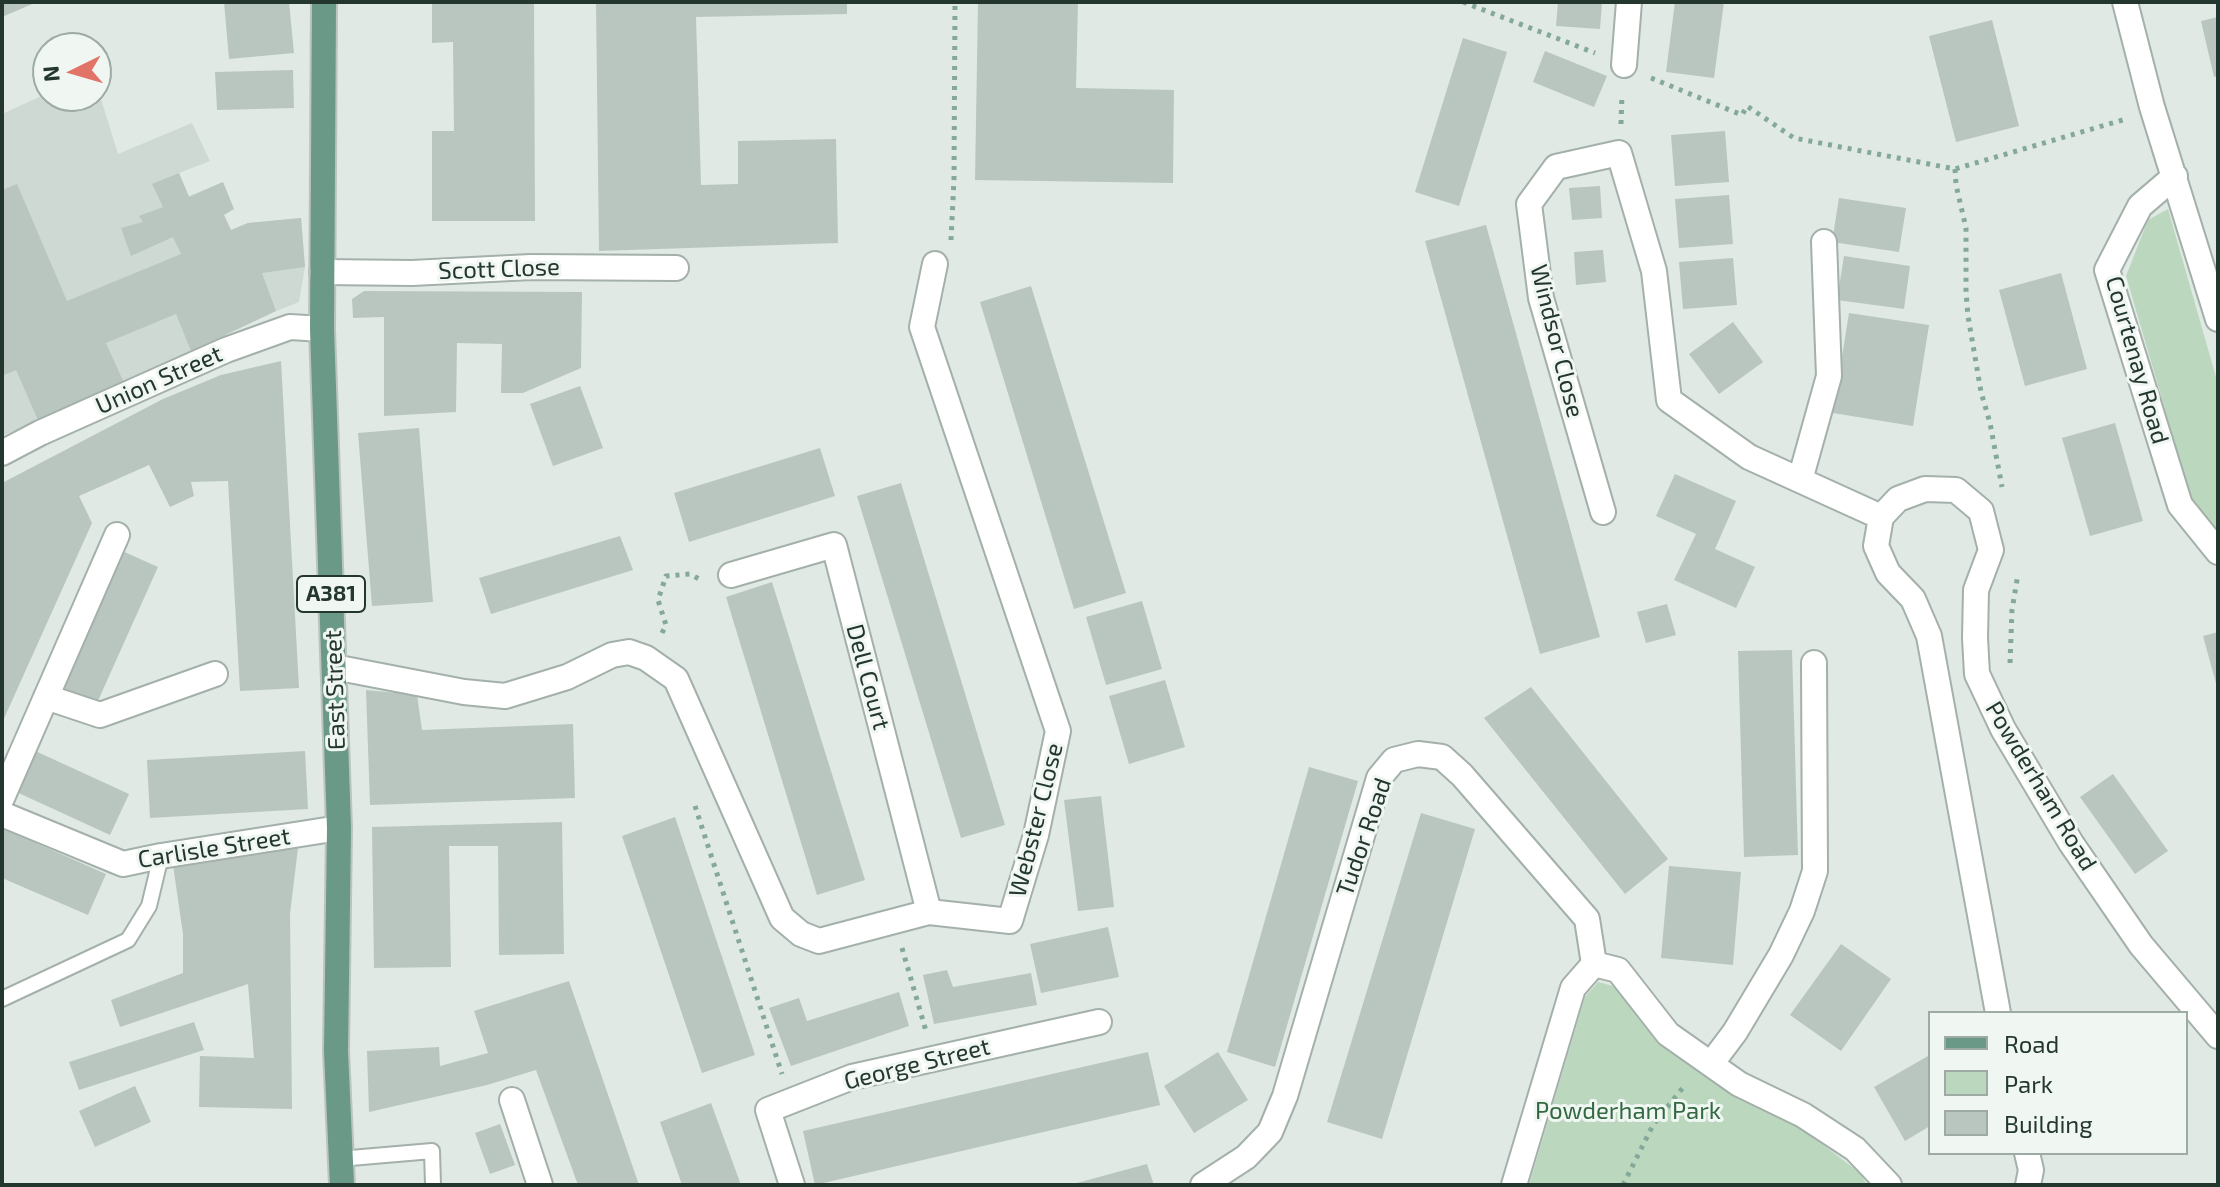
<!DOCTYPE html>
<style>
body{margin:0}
#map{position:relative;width:2220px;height:1187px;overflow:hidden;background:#e0e9e4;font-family:"Exo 2",sans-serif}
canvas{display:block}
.frame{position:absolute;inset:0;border:4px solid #23372f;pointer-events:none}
.legend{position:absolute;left:1928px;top:1011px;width:260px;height:144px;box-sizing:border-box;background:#f0f6f2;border:2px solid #9eaaa4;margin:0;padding:10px 14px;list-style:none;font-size:24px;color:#23372f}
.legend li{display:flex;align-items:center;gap:16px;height:40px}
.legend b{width:40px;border:2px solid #9eaaa4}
.north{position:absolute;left:32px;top:32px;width:80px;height:80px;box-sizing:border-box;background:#f0f6f2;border:2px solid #9eaaa4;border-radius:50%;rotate:265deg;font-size:22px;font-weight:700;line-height:32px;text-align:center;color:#23372f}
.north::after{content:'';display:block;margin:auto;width:28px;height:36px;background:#e17467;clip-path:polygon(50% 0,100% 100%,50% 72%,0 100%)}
</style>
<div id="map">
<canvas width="2220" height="1187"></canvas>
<div class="frame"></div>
<ul class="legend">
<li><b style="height:10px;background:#6a9987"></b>Road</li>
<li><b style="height:22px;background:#bbd8bf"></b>Park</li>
<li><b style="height:22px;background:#b9c6c0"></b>Building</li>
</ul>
<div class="north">N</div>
</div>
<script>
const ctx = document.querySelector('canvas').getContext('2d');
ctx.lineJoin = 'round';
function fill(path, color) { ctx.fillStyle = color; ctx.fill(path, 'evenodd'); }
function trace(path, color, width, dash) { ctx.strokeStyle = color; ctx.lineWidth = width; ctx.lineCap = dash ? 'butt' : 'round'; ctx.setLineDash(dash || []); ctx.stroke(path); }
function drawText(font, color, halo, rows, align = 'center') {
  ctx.font = font + ' "Exo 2",sans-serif'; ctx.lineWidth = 6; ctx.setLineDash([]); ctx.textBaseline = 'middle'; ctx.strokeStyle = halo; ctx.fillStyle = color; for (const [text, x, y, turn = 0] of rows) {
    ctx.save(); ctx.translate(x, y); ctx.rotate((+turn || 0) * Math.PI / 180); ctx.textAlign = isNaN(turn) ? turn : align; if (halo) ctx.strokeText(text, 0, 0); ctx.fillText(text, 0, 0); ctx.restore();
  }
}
const built = new Path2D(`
 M96,83L118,154L192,123L210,161L179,173L189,196L223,182L234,209L224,215L231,230L248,223L301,218L305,267L299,302L276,311L124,383L2,436V114L48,93V96H96Z`);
const green = new Path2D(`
 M2168,209L2218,384V530L2191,498L2126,276L2148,220Z
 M1598,982L1617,987L1860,1173L1867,1185H1529L1585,997Z`);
const building = new Path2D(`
 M2,2H37L2,17Z
 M224,2H289L294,53L229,59Z
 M432,2H534L535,221H432V131H454L453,42L432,43Z
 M596,2H847V14L696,17L701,185L738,184V141L836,139L838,243L599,251Z
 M978,2H1078L1076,88L1174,90L1173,183L975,180Z
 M1558,2H1602L1600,29L1556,26Z
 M1675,2H1724L1714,78L1666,72Z
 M2218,17V76L2214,77L2201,21Z
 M1992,20L2019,126L1956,142L1929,36Z
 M1463,38L1507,52L1459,206L1415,192Z
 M1545,51L1607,76L1594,107L1533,82Z
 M293,70L294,108L217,110L215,72Z
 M1725,131L1729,182L1675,186L1671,135Z
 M179,173L189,197L223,182L234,209L224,215L231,230L248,223L301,218L305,267L262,273L276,311L191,351L176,314L106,343L124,383L38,420L16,370L2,376V190L17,184L67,301L181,254L173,237L131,256L121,228L143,222L139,216L163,207L152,184Z
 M1600,186L1602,218L1572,220L1569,188Z
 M1729,195L1733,244L1679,248L1675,199Z
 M1839,198L1906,208L1899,252L1832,242Z
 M1486,225L1600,637L1540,654L1425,241Z
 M1603,250L1606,282L1576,285L1574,252Z
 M1844,256L1910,266L1904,309L1837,300Z
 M1733,258L1737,305L1683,309L1679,262Z
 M2061,273L2087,369L2025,386L1999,290Z
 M1031,286L1126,593L1074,609L980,302Z
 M364,291L582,292L581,368L523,393H501L502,344L457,343L456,412L384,416V317L353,318L352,299Z
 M1849,313L1929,325L1913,426L1833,413Z
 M1733,322L1763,362L1719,394L1689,354Z
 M281,361L299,688L240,691L228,481L191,482L194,496L170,507L149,465L79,496L92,523L2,723V483L163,399L221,375Z
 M580,386L603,448L553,466L530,404Z
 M2115,423L2143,521L2090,536L2062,438Z
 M419,428L433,602L372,606L358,433Z
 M820,448L835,496L689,542L674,493Z
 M1675,474L1736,501L1715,549L1755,567L1736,608L1674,580L1696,534L1656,516Z
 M901,483L1005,825L961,838L857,496Z
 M620,536L633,570L491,614L479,578Z
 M120,550L158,567L97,703L59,686Z
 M772,582L865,880L817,895L726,597Z
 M1142,601L1162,669L1106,685L1086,617Z
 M1667,604L1676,635L1646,643L1637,612Z
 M2218,632V687H2217L2203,636Z
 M1792,650L1798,855L1744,857L1738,651Z
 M1165,680L1185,747L1129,764L1109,696Z
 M1531,687L1668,859L1625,894L1484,718Z
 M366,690L417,695L422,730L573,724L575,798L370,805Z
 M31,749L129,794L110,835L12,790Z
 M305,751L308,809L150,818L147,760Z
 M1309,767L1358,781L1275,1067L1227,1052Z
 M2113,774L2168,851L2135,874L2080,797Z
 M1101,796L1114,907L1078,911L1064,800Z
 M1421,813L1475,829L1382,1139L1327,1122Z
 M675,817L755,1055L702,1073L622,836Z
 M562,822L564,954L499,955L498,846H449L451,967L374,968L372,827Z
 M2,828L106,874L88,915L2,878Z
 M298,848L290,914L292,1109L199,1107L200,1056L254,1058L248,984L120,1027L111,1000L183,973V934L173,865Z
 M1669,866L1741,872L1733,965L1661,958Z
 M1108,927L1119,977L1041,993L1030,944Z
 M1841,944L1891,979L1841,1051L1790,1015Z
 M947,970L953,987L1031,973L1037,1005L934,1024L923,975Z
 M569,981L639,1185H578L536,1070L487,1085L369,1112L367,1051L439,1047L440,1066L488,1053L474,1011Z
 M899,992L909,1026L791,1066L769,1008L799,998L807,1021Z
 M194,1022L204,1050L79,1090L69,1062Z
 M1148,1052L1160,1105L815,1185L803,1131Z
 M1218,1052L1248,1100L1194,1133L1164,1086Z
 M1928,1056L1930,1060V1126L1905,1141L1874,1087Z
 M135,1086L151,1122L95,1147L79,1111Z
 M711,1103L741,1185H682L660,1122Z
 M500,1124L515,1165L490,1174L475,1133Z
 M1147,1164L1154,1185H1073V1184Z`);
const path = new Path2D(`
 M1463,2L1595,53
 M1651,78L1742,115L1747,106L1794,138L1955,169L2126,119
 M1621,124L1622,94
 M1955,169L1956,185L1966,228V292L1968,316L1981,392L1990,423L2002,487
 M951,240L954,179L955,2
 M662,633L666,625L658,600L666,576L690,574L701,580
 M2010,663L2012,610L2018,574
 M695,806L782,1074
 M902,948L926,1031
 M1623,1185L1653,1125L1685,1085`);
const lane = new Path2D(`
 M2,999L128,940L149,906L161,856
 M339,1159L432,1151L433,1185`);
const street = new Path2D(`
 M2125,2L2152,107L2218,319
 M1624,65L1629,2
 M2175,176L2140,206L2107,270L2180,505L2218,552
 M322,272L412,273L531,267L676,268
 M2,453L40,433L226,350L290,327L322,329
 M1800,480L1829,376L1824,242
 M1603,512L1541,298L1529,204L1556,167L1619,153L1654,271L1669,400L1749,457L1881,517
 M731,575L834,545L929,912
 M334,667L464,692L505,696L567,677L612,655L629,652L646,658L676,679L782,918L801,934L819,941L929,912L1010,921L1036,835L1058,731L922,327L935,264
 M46,697L100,715L215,674
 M2,798L117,535
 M2,814L123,864L161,856L339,828
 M1594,964L1618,970L1668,1034L1739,1084L1803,1115L1855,1149L1889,1185
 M1998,1013L1929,636L1913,599L1888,573L1876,546L1881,517L1898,499L1925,489L1956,490L1981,511L1991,550L1976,590L1975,638L1977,674L2003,729L2071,843L2141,945L2218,1036
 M1711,1064L1735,1032L1781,955L1802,911L1815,871L1814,663
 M512,1100L540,1185
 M2027,1153L2031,1170L2028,1185
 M792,1185L768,1110L852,1077L1099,1022
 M1203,1185L1246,1157L1270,1132L1285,1096L1379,778L1394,760L1418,754L1442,757L1462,775L1587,919L1594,964
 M1514,1185L1573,988L1594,964`);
const primary = new Path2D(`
 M324,2L322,329L339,828L336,1051L342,1185`);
const shields = [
 [331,594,68]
];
const shieldNames = [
 ["A381",331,594]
];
const streetNames = [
 ["Scott Close",499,269,-2],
 ["Windsor Close",1557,341,76],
 ["Courtenay Road",2137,360,74],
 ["Union Street",159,380,-24],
 ["Dell Court",868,677,75],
 ["East Street",335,690,-92],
 ["Powderham Road",2041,786,59],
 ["Webster Close",1036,820,-76],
 ["Tudor Road",1364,837,-71],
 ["Carlisle Street",214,848,-9],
 ["George Street",917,1064,-14]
];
const parkNames = [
 ["Powderham Park",1628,1111]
];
fill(built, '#cfd9d3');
fill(green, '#bbd8bf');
fill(building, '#b9c6c0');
trace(lane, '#a4b0aa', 18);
trace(street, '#a4b0aa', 28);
trace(primary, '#bdc3c1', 28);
trace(path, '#84a998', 5, [4, 6]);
trace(lane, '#fff', 14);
trace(street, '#fff', 24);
trace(primary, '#6a9987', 24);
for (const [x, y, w] of shields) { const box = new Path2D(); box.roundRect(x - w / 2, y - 18, w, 36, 6); ctx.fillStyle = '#f0f6f2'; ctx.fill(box); trace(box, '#23372f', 2); }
drawText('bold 22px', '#23372f', null, shieldNames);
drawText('24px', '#23372f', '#f0f6f2', streetNames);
drawText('24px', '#326940', '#f0f6f2', parkNames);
</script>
